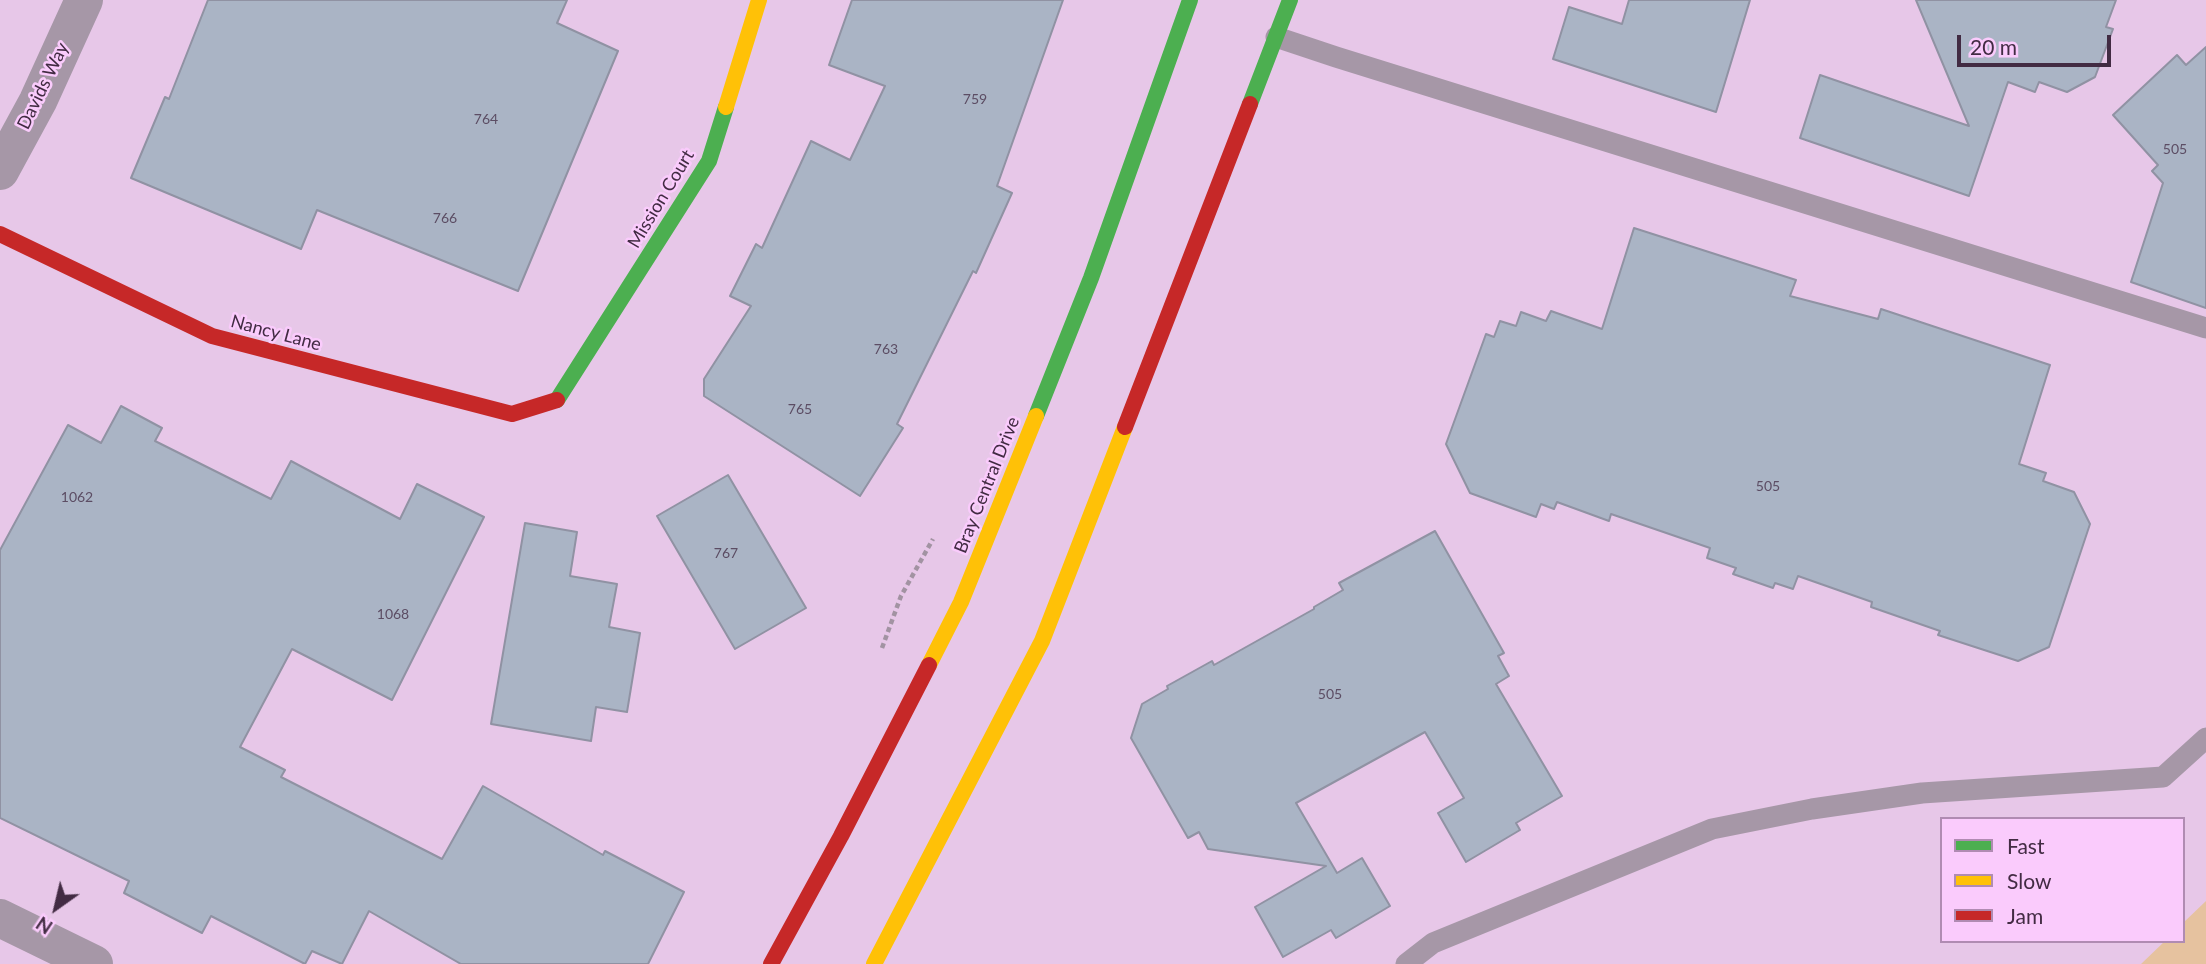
<!DOCTYPE html>
<style>
body{margin:0}
#map{position:relative;width:2206px;height:964px;overflow:hidden;background:#e7c7e8;font-family:Lato,sans-serif}
canvas{display:block}
.legend{position:absolute;left:1940px;top:817px;width:245px;height:126px;box-sizing:border-box;background:#facbfc;border:2px solid #b08bb2;margin:0;padding:9px 12px;list-style:none;font-size:21px;color:#422b43}
.legend li{display:flex;align-items:center;gap:14px;height:35px}
.legend b{width:35px;border:2px solid #b08bb2}
.north{position:absolute;left:21px;top:873px;width:70px;height:70px;-webkit-text-stroke:5px #facbfc;paint-order:stroke;rotate:214deg;font-size:19px;font-weight:700;line-height:28px;text-align:center;color:#422b43}
.north::after{content:'';display:block;margin:auto;width:24px;height:32px;background:#422b43;clip-path:polygon(50% 0,100% 100%,50% 72%,0 100%)}
.scale{position:absolute;left:1957px;top:35px;width:154px;height:32px;box-sizing:border-box;border:4px solid #422b43;border-top:0;padding-left:9px;font-size:21px;line-height:24px;white-space:nowrap;color:#422b43;-webkit-text-stroke:5px #facbfc;paint-order:stroke}
</style>
<div id="map">
<canvas width="2206" height="964"></canvas>
<ul class="legend">
<li><b style="height:9px;background:#4caf50"></b>Fast</li>
<li><b style="height:9px;background:#ffc107"></b>Slow</li>
<li><b style="height:9px;background:#c62828"></b>Jam</li>
</ul>
<div class="north">N</div>
<div class="scale">20 m</div>
</div>
<script>
const ctx = document.querySelector('canvas').getContext('2d');
ctx.lineJoin = 'round';
function fill(path, color) { ctx.fillStyle = color; ctx.fill(path, 'evenodd'); }
function trace(path, color, width, dash) { ctx.strokeStyle = color; ctx.lineWidth = width; ctx.lineCap = dash ? 'butt' : 'round'; ctx.setLineDash(dash || []); ctx.stroke(path); }
function drawText(font, color, halo, rows, align = 'center') {
  ctx.font = font + ' Lato,sans-serif'; ctx.lineWidth = 5; ctx.setLineDash([]); ctx.textBaseline = 'middle'; ctx.strokeStyle = halo; ctx.fillStyle = color; for (const [text, x, y, turn = 0] of rows) {
    ctx.save(); ctx.translate(x, y); ctx.rotate((+turn || 0) * Math.PI / 180); ctx.textAlign = isNaN(turn) ? turn : align; if (halo) ctx.strokeText(text, 0, 0); ctx.fillText(text, 0, 0); ctx.restore();
  }
}
const green = new Path2D(`
 M2206,901V964H2141L2165,941H2183V923Z`);
const building = new Path2D(`
 M208,0H567L557,23L618,51L518,291L317,210L301,249L131,178L165,97L169,99Z
 M852,0H1063L997,186L1012,193L976,273L973,271L897,424L903,428L860,496L704,396V379L751,306L730,296L756,244L762,248L811,141L850,160L885,86L829,65Z
 M1629,0H1750L1716,112L1553,59L1569,7L1622,24Z
 M1916,0H2116L2106,27L2113,29L2095,77L2067,92L2039,82L2035,92L2008,82L1969,196L1800,138L1820,75L1969,126Z
 M2206,47V308L2131,282L2163,183L2152,171L2158,165L2113,115L2177,55L2186,65Z
 M1634,228L1796,280L1790,296L1878,319L1881,309L2050,365L2019,464L2046,473L2043,481L2074,492L2090,524L2049,647L2018,661L1938,635L1940,631L1871,607L1872,602L1798,576L1793,589L1775,583L1773,588L1733,574L1736,568L1707,558L1710,548L1611,514L1609,521L1557,502L1554,509L1541,504L1536,517L1470,493L1446,444L1486,334L1494,337L1500,321L1516,326L1521,312L1546,321L1551,311L1602,329Z
 M121,406L162,428L155,441L271,499L291,461L400,519L417,484L484,517L392,700L292,649L240,747L285,770L281,777L442,859L483,786L603,855L605,851L684,892L648,964H461L369,911L342,964L312,951L305,964L211,916L202,933L124,893L129,881L0,818V550L68,425L101,443Z
 M728,475L806,608L735,649L657,516Z
 M525,523L577,532L570,576L617,584L609,627L640,633L627,712L596,707L591,741L491,724Z
 M1435,531L1504,653L1498,656L1509,676L1496,684L1562,796L1516,823L1520,830L1466,862L1438,813L1464,798L1425,732L1296,803L1337,873L1362,858L1390,906L1336,938L1331,930L1283,957L1255,907L1326,866L1208,849L1199,832L1188,838L1131,738L1142,704L1168,689L1167,686L1212,661L1214,665L1314,609V607L1343,590L1339,583Z`);
const path = new Path2D(`
 M882,648L901,596L933,539`);
const lane = new Path2D(`
 M1276,37L1336,57L2206,328
 M1406,964L1433,943L1712,829L1812,809L1922,793L2163,777L2206,738`);
const street = new Path2D(`
 M0,171L38,101L84,0
 M0,918L94,964`);
const fast = new Path2D(`
 M1250,104L1290,0
 M557,400L709,161L726,107
 M1036,416L1091,278L1190,0`);
const slow = new Path2D(`
 M726,107L759,0
 M929,665L961,602L1036,416
 M874,964L1042,641L1125,427`);
const jam = new Path2D(`
 M0,234L212,336L512,414L557,400
 M1125,427L1250,104
 M771,964L841,836L929,665`);
const numberNames = [
 ["759",975,99],
 ["764",486,119],
 ["505",2175,149],
 ["766",445,218],
 ["763",886,349],
 ["765",800,409],
 ["505",1768,486],
 ["1062",77,497],
 ["767",726,553],
 ["1068",393,614],
 ["505",1330,694]
];
const streetNames = [
 ["Davids Way",43,86,-64],
 ["Mission Court",661,199,-59],
 ["Nancy Lane",276,333,15],
 ["Bray Central Drive",987,485,-68]
];
fill(green, '#e6c29f');
fill(building, '#aab4c5');
trace(building, '#9092a3', 2);
trace(path, '#a293a2', 4.5, [5, 3.5]);
trace(lane, '#a697a7', 21);
trace(street, '#a697a7', 38);
trace(fast, '#4caf50', 16);
trace(slow, '#ffc107', 16);
trace(jam, '#c62828', 16);
drawText('14px', '#5c4d64', null, numberNames);
drawText('18px', '#422b43', '#facbfc', streetNames);
</script>
